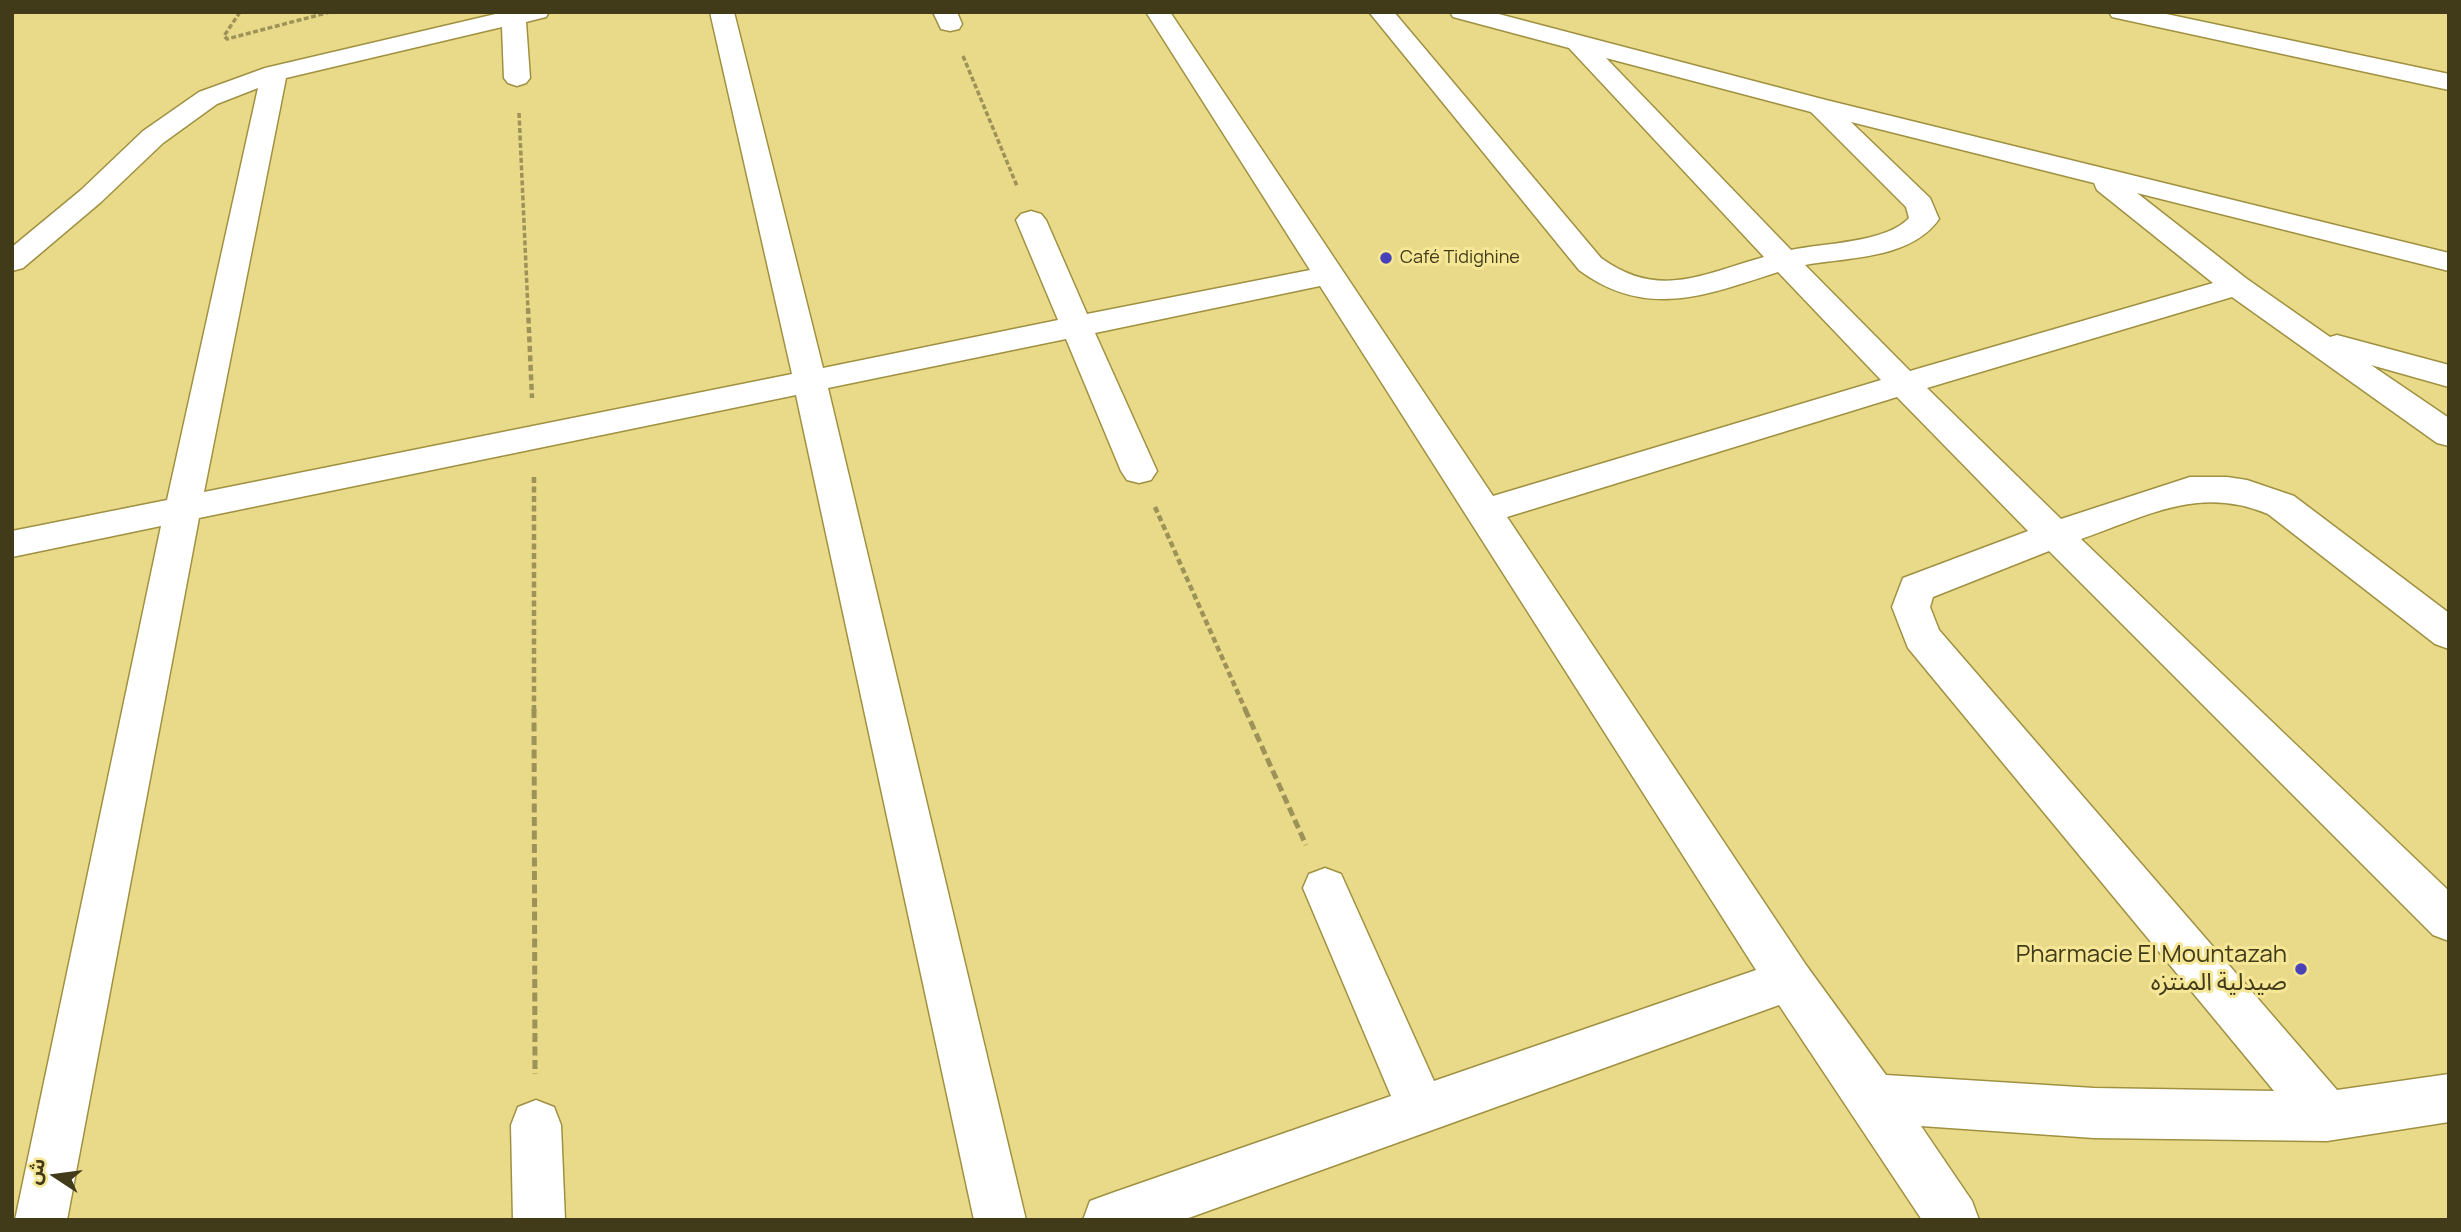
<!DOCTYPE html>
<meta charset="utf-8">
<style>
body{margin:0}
#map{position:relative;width:2461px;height:1232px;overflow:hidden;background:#e9da8a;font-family:Manrope,"Noto Sans Arabic",sans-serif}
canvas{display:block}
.frame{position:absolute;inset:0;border:14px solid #413b1a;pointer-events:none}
.north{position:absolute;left:21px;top:1141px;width:70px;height:70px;-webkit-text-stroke:5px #f6e797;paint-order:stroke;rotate:283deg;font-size:19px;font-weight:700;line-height:28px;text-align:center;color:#413b1a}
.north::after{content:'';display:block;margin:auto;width:24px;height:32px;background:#413b1a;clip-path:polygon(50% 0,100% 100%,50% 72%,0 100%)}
</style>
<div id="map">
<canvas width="2461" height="1232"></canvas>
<div class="frame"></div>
<div class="north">ش</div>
</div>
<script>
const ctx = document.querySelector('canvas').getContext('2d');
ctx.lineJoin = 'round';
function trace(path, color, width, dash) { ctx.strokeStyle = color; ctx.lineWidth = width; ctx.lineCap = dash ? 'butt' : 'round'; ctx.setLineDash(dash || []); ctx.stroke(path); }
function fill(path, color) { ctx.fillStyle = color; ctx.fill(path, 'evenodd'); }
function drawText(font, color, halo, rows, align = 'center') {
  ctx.font = font + ' Manrope,"Noto Sans Arabic",sans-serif'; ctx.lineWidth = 6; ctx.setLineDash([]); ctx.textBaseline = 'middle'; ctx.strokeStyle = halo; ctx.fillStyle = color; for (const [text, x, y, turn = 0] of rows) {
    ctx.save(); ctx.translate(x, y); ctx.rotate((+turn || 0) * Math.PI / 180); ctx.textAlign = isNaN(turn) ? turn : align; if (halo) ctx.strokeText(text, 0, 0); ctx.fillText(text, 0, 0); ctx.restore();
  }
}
const pathFar2 = new Path2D(`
 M240,12L224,36L227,39L330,12
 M963,56L1017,186
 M519,113L528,310`);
const pathFar1 = new Path2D(`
 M528,308L532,398
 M534,477V711
 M1155,507L1246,711`);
const path = new Path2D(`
 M534,709L535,1074
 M1245,709L1306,845`);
const minor = new Path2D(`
 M504,12H549L546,17L526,22L530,78L526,83L517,86L508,83L504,78L502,27L286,78L204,492L792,374L710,12H734L823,368L1058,320L1016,220L1021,214L1031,211L1041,214L1046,220L1087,314L1310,270L1146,12H1170L1493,496L1881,380L1778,272C1707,295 1646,320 1579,270L1369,12H1394L1601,258C1659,300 1702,274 1764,257L1569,48L1453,17L1450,12H1491L1826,100L2449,253V271L2137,193L2247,279L2330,337L2337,335L2449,365V387L2371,365L2449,418V446L2437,443L2232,297L1927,388L2061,519L2190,477H2227L2247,480L2294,496L2449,613V649L2435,644L2268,514C2198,485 2148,516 2081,539L2449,891V941L2433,935L2049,551L1933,597L1930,607L1939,630L2337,1090L2449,1074V1122L2327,1141L2094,1138L1921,1126L1972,1201L1979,1220H1922L1779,1005L1183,1220H1083L1090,1201L1109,1194L1391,1096L1303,888L1309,874L1325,868L1341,874L1434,1081L1756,970L1320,286L1095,333L1157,471L1151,480L1139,483L1127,480L1121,471L1066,339L828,388L1026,1220H974L796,395L199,518L67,1220H15L161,526L12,557V531L167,500L258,88L217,104L163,143L101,202L23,268L12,271V247L81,190L143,131L199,92L265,68ZM1606,58L1811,112L1906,207L1909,218C1886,243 1823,243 1791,250ZM1851,122L2094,183L2097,190L2213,283L1910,371L1805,265C1849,257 1911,259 1939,219L1930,198ZM1897,397L2028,531L1903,578L1892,607L1908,648L2274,1091L2094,1088L1886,1075L1806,965L1507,517Z
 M933,12H957L962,24L959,29L950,31L941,29Z
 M2109,12H2157L2449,74V90L2121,19L2112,17Z
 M536,1100L554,1107L561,1125L565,1220H513L511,1125L518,1107Z`);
const markers = [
 [1386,258,7,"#4841b7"],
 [2301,969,7,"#4841b7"]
];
const farPoinames = [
 ["Café Tidighine",1400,258]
];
const nearPoinames = [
 ["Pharmacie El Mountazah",2287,955],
 ["صيدلية المنتزه",2287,983]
];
trace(minor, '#9f9141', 3);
trace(pathFar2, '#9d9258', 3.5, [5, 2.5]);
trace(pathFar1, '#9d9258', 4.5, [6, 3.5]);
trace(path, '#9d9258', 5, [9, 4.5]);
fill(minor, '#fff');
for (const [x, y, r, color] of markers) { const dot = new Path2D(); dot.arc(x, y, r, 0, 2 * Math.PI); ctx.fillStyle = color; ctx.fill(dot); trace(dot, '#f6e797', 2.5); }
drawText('18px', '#413b1a', '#f6e797', farPoinames, 'left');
drawText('24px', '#413b1a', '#f6e797', nearPoinames, 'right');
</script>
